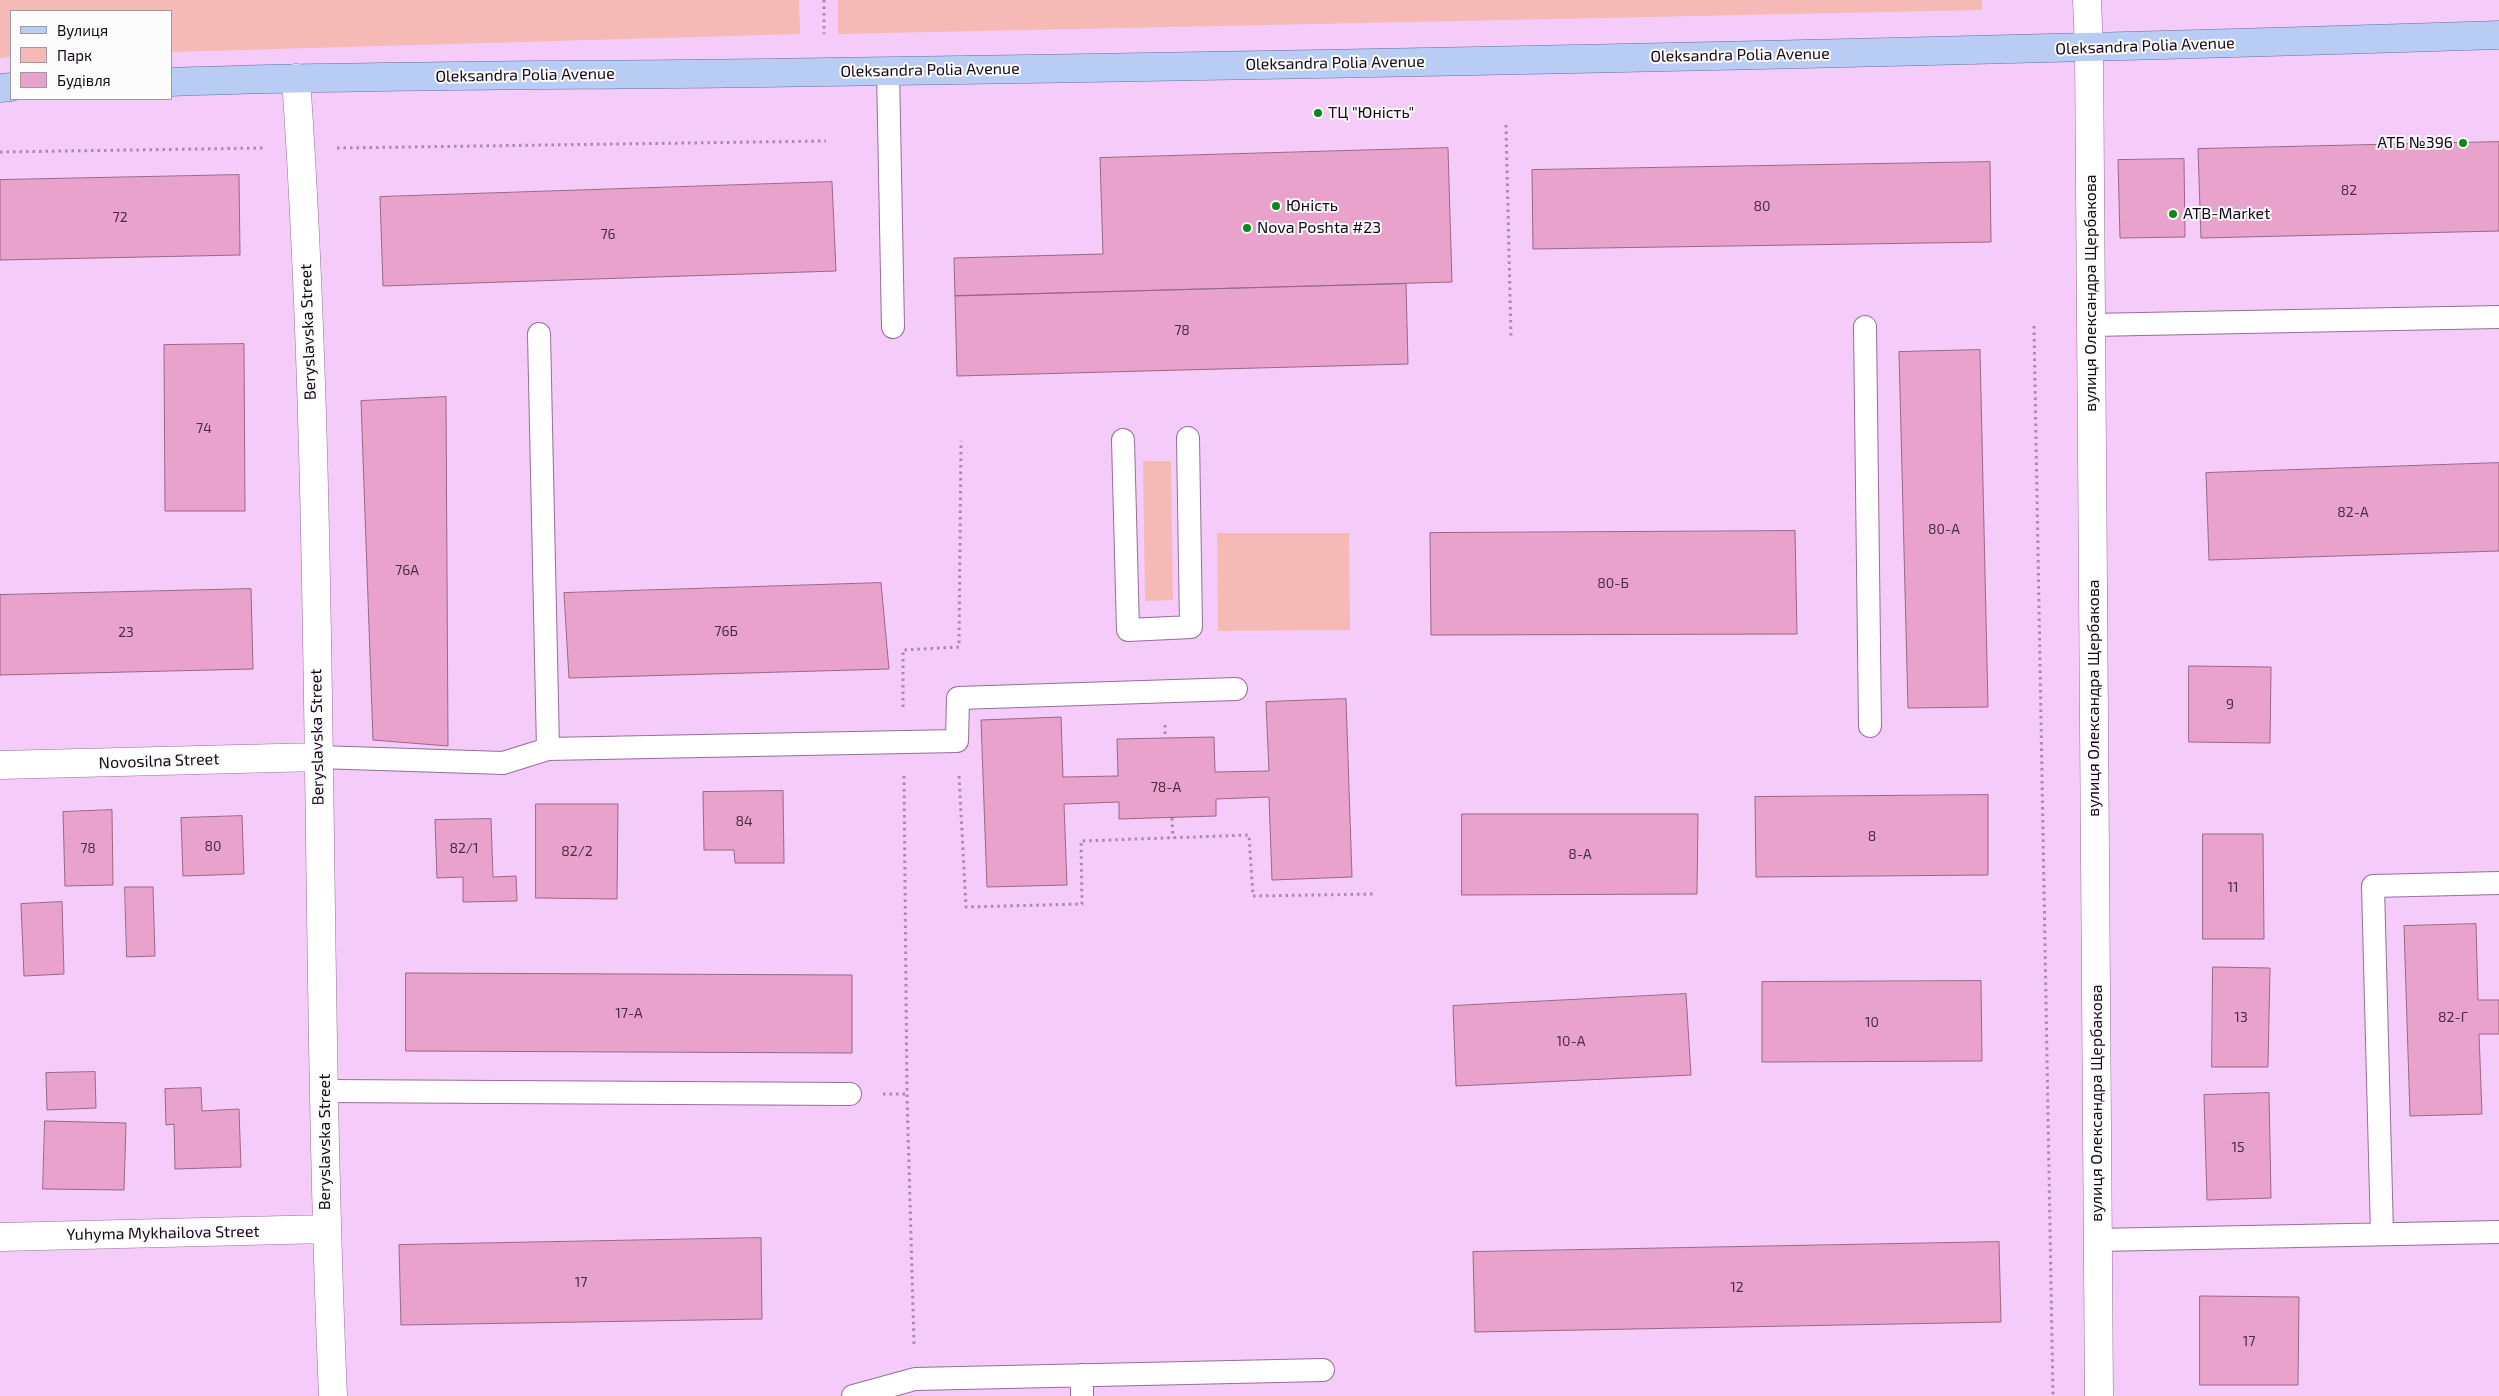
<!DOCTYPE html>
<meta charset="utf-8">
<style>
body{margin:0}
#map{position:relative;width:2499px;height:1396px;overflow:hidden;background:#f5cbf9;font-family:"Exo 2",sans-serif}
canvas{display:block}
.legend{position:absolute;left:10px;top:10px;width:162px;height:90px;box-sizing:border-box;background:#fcfcfc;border:1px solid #9f9aa0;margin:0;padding:6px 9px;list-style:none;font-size:15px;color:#140615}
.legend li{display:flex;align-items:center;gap:10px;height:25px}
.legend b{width:25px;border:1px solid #9f9aa0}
</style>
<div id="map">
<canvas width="2499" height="1396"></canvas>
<ul class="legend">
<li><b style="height:6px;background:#b8ccf4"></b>Вулиця</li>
<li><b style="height:14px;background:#f6bab6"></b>Парк</li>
<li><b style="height:14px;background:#e9a2cc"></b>Будівля</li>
</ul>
</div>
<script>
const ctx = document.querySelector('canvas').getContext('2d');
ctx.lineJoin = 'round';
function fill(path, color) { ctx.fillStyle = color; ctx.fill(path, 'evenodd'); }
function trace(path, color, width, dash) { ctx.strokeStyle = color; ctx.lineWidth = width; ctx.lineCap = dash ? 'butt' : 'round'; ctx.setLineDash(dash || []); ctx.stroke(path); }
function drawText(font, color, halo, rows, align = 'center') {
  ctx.font = font + ' "Exo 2",sans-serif'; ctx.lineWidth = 4; ctx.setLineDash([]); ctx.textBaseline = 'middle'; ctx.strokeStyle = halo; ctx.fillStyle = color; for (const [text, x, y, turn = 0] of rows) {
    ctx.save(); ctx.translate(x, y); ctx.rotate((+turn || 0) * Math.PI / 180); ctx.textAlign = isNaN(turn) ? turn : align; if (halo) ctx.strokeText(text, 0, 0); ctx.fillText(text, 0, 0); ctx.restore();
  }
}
const green = new Path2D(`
 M0,0H799L800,34L171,52V11H11V57L0,58Z
 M838,0H1982V10L838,34Z
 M1143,461H1171L1173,600L1145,601Z
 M1217,533H1349L1350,630L1218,631Z`);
const building = new Path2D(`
 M2499,142V231L2201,238L2198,149Z
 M1448,148L1452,282L955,296L954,258L1103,254L1100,158Z
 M2184,159L2185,237L2120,238L2118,160Z
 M1990,162L1991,242L1533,249L1532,170Z
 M239,175L240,255L0,260V180Z
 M832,182L836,271L383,286L380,197Z
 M1406,284L1408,364L957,376L955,296Z
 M244,344L245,511H165L164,345Z
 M1980,350L1988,707L1908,708L1899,352Z
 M446,397L448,746L373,740L361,401Z
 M2499,463V551L2209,560L2206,473Z
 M1795,531L1797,634L1431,635L1430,533Z
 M881,583L889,669L569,678L564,593Z
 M251,589L253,669L0,675V595Z
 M2189,666L2271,667L2270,743L2189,742Z
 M1346,699L1352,877L1272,880L1269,797L1216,799V816L1119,819V802L1064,804L1067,885L987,887L981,720L1061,717L1063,777L1118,776L1117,739L1214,737L1215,772L1269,771L1266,702Z
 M783,791L784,863H735L734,850H704L703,792Z
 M1988,795V875L1756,877L1755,797Z
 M536,804H618L617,899L536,898Z
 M112,810L113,885L65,886L63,812Z
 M1462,814H1698L1697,894L1462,895Z
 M242,816L244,874L183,876L181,818Z
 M491,819L493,877L516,876L517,901L463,902V877L437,878L435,820Z
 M2203,834H2263L2264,939H2203Z
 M125,887H153L155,956L127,957Z
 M62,902L64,974L24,976L21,904Z
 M2476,924L2478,1000H2499V1034H2479L2482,1114L2410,1116L2404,926Z
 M2213,967L2270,968L2268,1067H2212Z
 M406,973L852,975V1053L406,1051Z
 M1981,981L1982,1061L1762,1062V982Z
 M1686,994L1691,1075L1456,1086L1453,1006Z
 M95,1072L96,1108L47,1110L46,1073Z
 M201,1088L202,1111L239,1109L241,1167L175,1169L174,1124L166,1125L165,1089Z
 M2269,1093L2271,1198L2207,1200L2204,1095Z
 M45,1121L126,1123L124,1190L43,1189Z
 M761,1238L762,1319L401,1325L399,1245Z
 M1999,1242L2001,1322L1475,1332L1473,1252Z
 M2200,1296L2299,1297L2298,1385H2200Z`);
const path = new Path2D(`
 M824,0V34
 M1506,125L1511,337
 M337,148L826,141
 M0,152L263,148
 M2034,326L2053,1396
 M903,707V650L959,647L961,441
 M1165,725V737
 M904,776L907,1094L914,1344
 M959,776L966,907L1082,904L1081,841L1249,835L1253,896L1376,894
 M1172,818L1173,838
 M883,1094H907`);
const lane = new Path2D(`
 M888,71L893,327
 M2091,325L2499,317
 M1865,327L1870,726
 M539,334L548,749
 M1123,440L1128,630L1191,627L1188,438
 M318,757L503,763L548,749L957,741L958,698L1236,689
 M325,1091L850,1094
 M2382,1234L2373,886L2499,883
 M2098,1240L2499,1232
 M1082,1375V1396
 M853,1396L915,1379L1323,1370`);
const street = new Path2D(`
 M2089,48L2099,1396
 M296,78C326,516 314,957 333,1396
 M0,765L318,757
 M0,1237L326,1229`);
const secondary = new Path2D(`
 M2087,0L2089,48`);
const primary = new Path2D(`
 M171,82C390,74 608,76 826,72C1384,64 1942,53 2499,35
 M0,88L11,87`);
const markers = [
 [1318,113,5,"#098a14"],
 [2463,143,5,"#098a14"],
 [1276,206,5,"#098a14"],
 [2173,214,5,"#098a14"],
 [1247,228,5,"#098a14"]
];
const numberNames = [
 ["82",2349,190],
 ["80",1762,206],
 ["72",120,217],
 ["76",608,234],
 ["78",1182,330],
 ["74",204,428],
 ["82-А",2353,512],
 ["80-А",1944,529],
 ["76А",407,570],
 ["80-Б",1613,583],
 ["76Б",726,631],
 ["23",126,632],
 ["9",2230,704],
 ["78-А",1166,787],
 ["84",744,821],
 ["8",1872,836],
 ["80",213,846],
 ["78",88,848],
 ["82/1",464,848],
 ["82/2",577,851],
 ["8-А",1580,854],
 ["11",2233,887],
 ["17-А",629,1013],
 ["13",2241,1017],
 ["82-Г",2453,1017],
 ["10",1872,1022],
 ["10-А",1571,1041],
 ["15",2238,1147],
 ["17",581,1282],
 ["12",1737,1287],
 ["17",2249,1341]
];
const streetNames = [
 ["Oleksandra Polia Avenue",2145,46,-2],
 ["Oleksandra Polia Avenue",1740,55,-1],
 ["Oleksandra Polia Avenue",1335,63,-1],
 ["Oleksandra Polia Avenue",930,70,-1],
 ["Oleksandra Polia Avenue",525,75,-1],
 ["вулиця Олександра Щербакова",2091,293,-90],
 ["Beryslavska Street",308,332,-92],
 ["вулиця Олександра Щербакова",2094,698,-90],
 ["Beryslavska Street",317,737,-91],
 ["Novosilna Street",159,761,-2],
 ["вулиця Олександра Щербакова",2097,1103,-90],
 ["Beryslavska Street",325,1142,-90],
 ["Yuhyma Mykhailova Street",163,1233,-1]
];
const poiNames = [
 ["ТЦ \"Юність\"",1328,113],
 ["АТБ №396",2453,143,"right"],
 ["Юність",1286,206],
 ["ATB-Market",2183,214],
 ["Nova Poshta #23",1257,228]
];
fill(green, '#f6bab6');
fill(building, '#e9a2cc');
trace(building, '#996785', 1);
trace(lane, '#956e99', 24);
trace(street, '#956e99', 29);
trace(secondary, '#956e99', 29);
trace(primary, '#5f71a1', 29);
trace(path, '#aa89ad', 3, [2.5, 4]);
trace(lane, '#fff', 22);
trace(street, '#fff', 28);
trace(secondary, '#fff', 28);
trace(primary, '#b8ccf4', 28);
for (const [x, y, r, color] of markers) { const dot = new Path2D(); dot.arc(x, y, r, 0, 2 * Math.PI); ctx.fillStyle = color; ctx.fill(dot); trace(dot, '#fcfcfc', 2); }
drawText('14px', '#492d43', null, numberNames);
drawText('16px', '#140615', '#fcfcfc', streetNames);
drawText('16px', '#140615', '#fcfcfc', poiNames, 'left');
</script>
